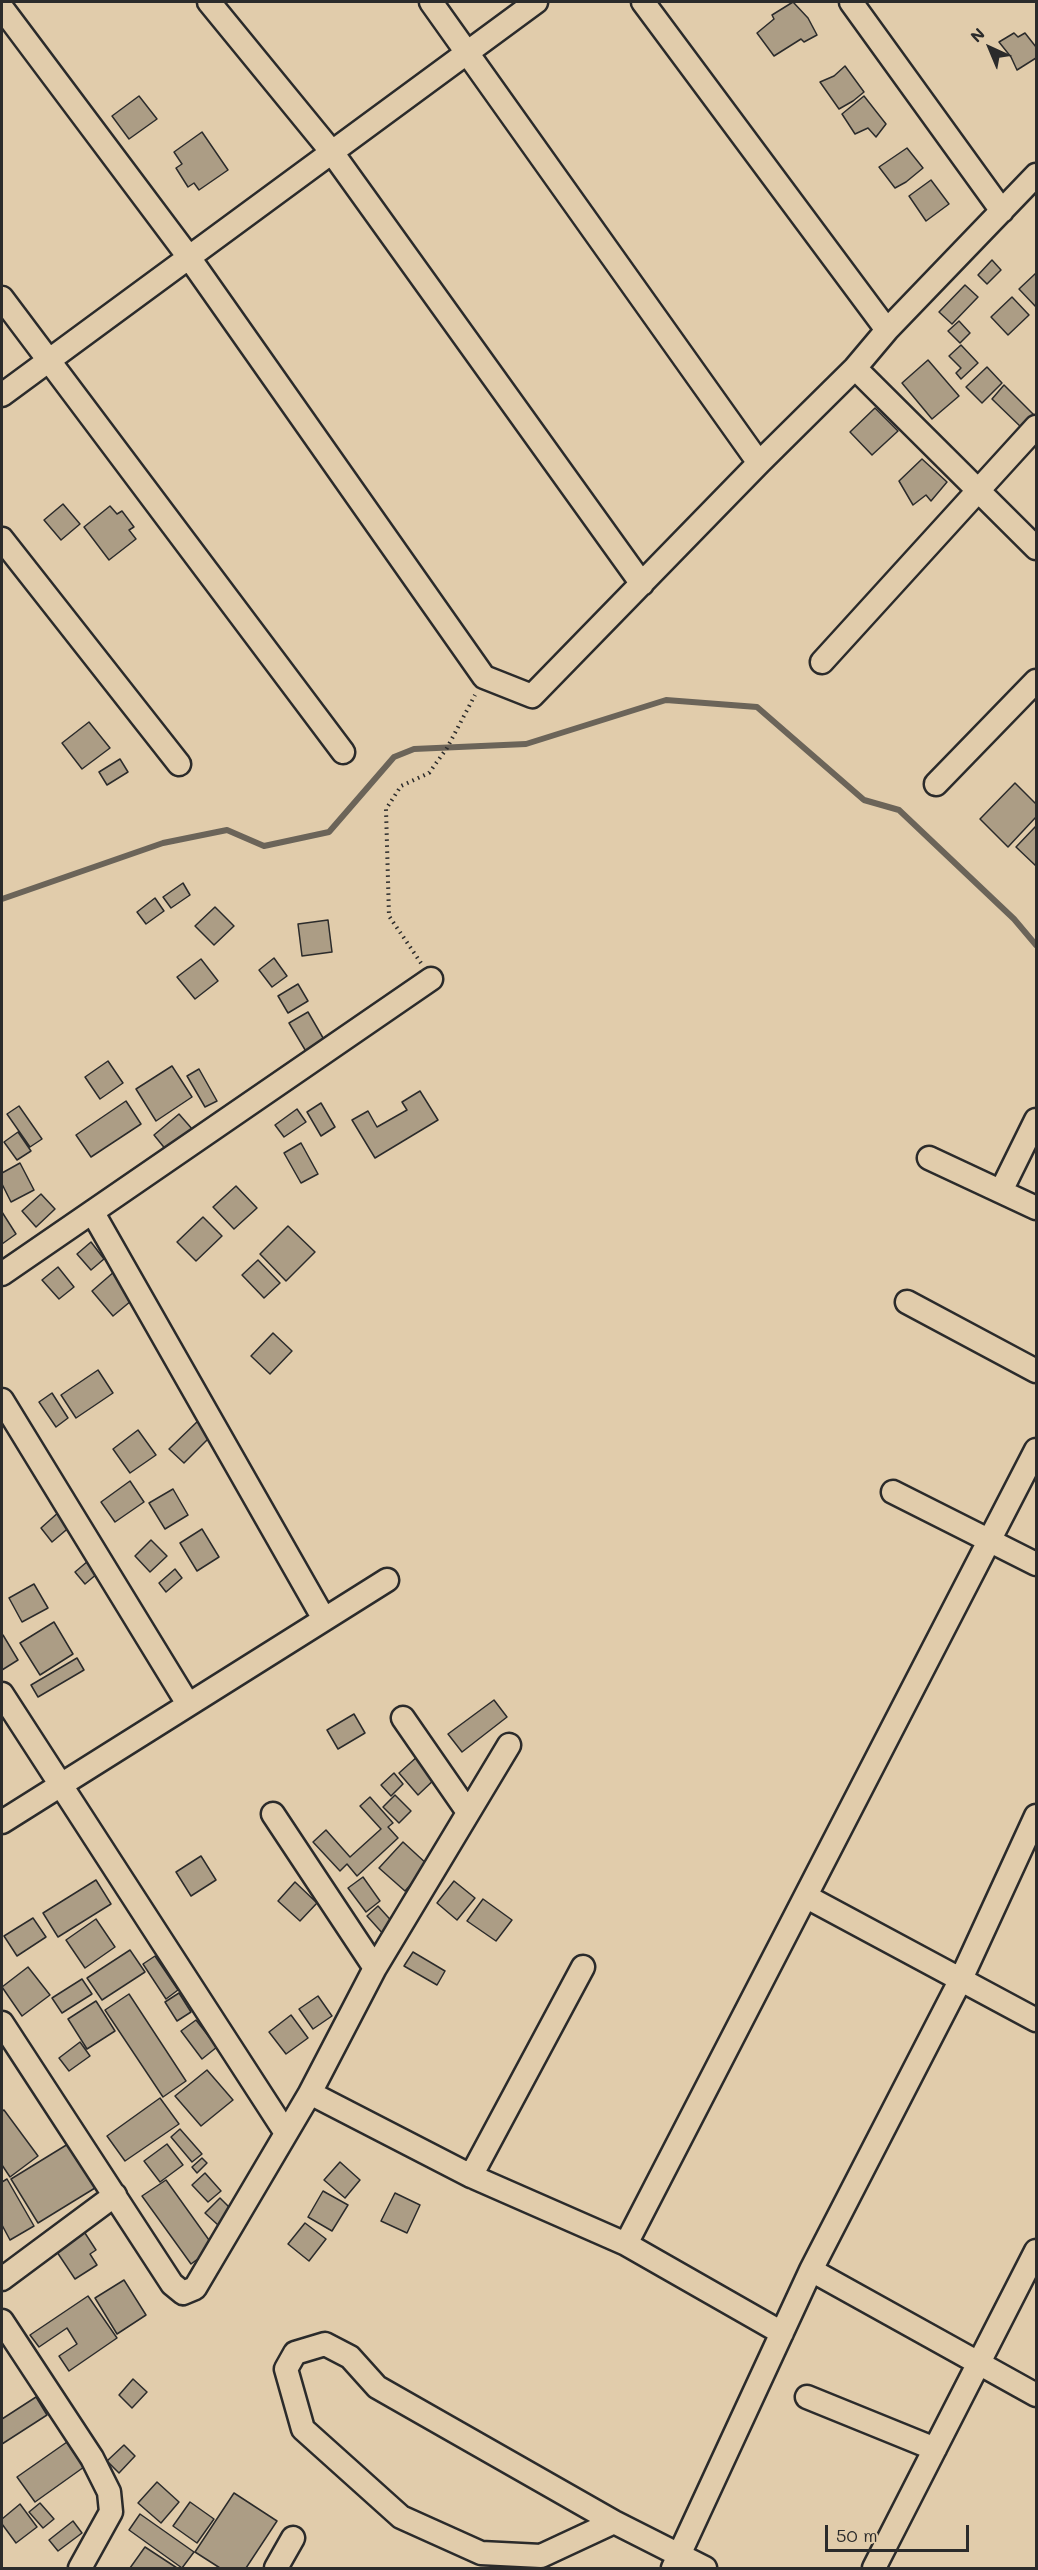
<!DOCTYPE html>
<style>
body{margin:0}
#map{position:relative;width:1038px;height:2570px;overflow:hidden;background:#e1ccab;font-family:Mali,sans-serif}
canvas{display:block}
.frame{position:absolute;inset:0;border:3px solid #2b2b2b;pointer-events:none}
.north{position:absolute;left:960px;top:18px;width:60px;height:60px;-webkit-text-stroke:4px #e1ccab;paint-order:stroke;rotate:316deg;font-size:16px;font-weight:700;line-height:24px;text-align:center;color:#2b2b2b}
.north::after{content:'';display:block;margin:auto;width:21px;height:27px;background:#2b2b2b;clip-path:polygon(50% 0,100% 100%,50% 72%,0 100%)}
.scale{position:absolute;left:825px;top:2525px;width:144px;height:27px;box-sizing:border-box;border:3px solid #2b2b2b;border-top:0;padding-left:8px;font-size:18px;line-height:21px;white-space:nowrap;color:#2b2b2b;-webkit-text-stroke:4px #e1ccab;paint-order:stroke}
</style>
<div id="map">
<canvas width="1038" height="2570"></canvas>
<div class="frame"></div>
<div class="north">N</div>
<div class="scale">50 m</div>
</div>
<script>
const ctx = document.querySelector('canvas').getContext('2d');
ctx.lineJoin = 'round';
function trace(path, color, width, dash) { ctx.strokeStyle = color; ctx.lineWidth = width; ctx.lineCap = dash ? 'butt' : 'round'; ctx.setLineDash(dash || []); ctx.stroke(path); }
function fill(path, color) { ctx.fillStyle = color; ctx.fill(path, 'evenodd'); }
const stream = new Path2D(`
 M2,899L163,843L227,830L264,846L329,832L394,757L414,749L526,744L666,700L757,707L864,800L899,810L1014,919L1036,945`);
const building = new Path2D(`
 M793,2L808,18L817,35L804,42L801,39L774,56L757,33L774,19L772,15Z
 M1014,33L1018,37L1025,33L1036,47V58L1017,70L1011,57L999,42Z
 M845,66L864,92L853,101L839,109L820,82L834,76Z
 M139,96L157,119L129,139L112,116Z
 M864,96L886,124L876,137L868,128L855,134L842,114Z
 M202,132L228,170L199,190L194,183L188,187L176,168L182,164L174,152Z
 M907,148L923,168L906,182L895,188L879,167Z
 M931,180L949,204L926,221L909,196Z
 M992,260L1001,270L987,284L978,275Z
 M1036,273V307L1019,289Z
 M965,285L978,297L952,324L939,312Z
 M1012,297L1029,315L1008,335L991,317Z
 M959,321L970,333L960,343L948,331Z
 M961,345L978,363L961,379L956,373L961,368L949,356Z
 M928,360L959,396L932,419L902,383Z
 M987,367L1002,383L982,403L966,387Z
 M1004,385L1035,416L1023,429L992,399Z
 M875,408L898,431L872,455L850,432Z
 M922,459L947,482L931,501L926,495L913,505L899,481Z
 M63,504L80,524L61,540L44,520Z
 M110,506L117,514L122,511L134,527L129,530L136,539L109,560L84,527Z
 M89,722L110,748L82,769L62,743Z
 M120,759L128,772L107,785L99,772Z
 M1015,783L1036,804V817L1008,847L980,819Z
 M1036,826V866L1016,847Z
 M183,883L190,895L171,908L163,897Z
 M155,898L164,911L146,924L137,912Z
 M215,907L234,926L214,945L195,926Z
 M328,920L332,952L302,956L298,924Z
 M274,958L287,976L272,987L259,970Z
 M201,959L218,981L195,999L177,977Z
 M298,984L308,1001L288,1013L278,996Z
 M308,1012L326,1043L307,1053L289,1023Z
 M108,1061L123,1083L100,1099L85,1077Z
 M172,1066L192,1097L156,1121L136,1089Z
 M199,1069L217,1101L205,1107L187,1076Z
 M420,1091L438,1120L375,1158L352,1120L368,1111L377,1127L407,1110L402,1102Z
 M126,1101L141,1124L91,1157L76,1135Z
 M321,1103L335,1127L321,1136L307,1112Z
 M19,1106L42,1139L30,1147L7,1114Z
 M297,1109L306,1122L284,1137L275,1125Z
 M179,1114L193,1130L167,1151L154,1135Z
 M18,1132L31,1151L17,1160L4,1142Z
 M301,1143L318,1174L301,1183L284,1153Z
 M20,1163L34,1190L11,1202L2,1184V1173Z
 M236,1186L257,1208L234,1229L213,1207Z
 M41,1194L55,1209L36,1227L22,1211Z
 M2,1212L16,1234L2,1244Z
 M203,1217L222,1236L196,1261L177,1242Z
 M288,1226L315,1252L286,1281L260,1254Z
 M91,1242L104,1259L91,1270L77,1254Z
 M258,1260L280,1283L264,1298L242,1275Z
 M58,1267L74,1287L59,1299L42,1280Z
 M115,1271L137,1296L113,1316L92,1291Z
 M273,1333L292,1351L270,1374L251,1356Z
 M98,1370L113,1393L76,1418L61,1395Z
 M52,1393L68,1418L56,1427L39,1402Z
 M200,1419L214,1433L184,1463L169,1449Z
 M138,1430L156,1455L130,1473L113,1449Z
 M130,1481L144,1502L115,1522L101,1502Z
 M173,1489L188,1515L165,1529L149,1503Z
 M60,1511L72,1525L52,1542L41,1528Z
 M202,1529L219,1557L197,1571L180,1543Z
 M151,1540L167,1556L150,1572L135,1556Z
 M88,1561L98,1573L85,1584L75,1572Z
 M175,1569L182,1578L166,1592L159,1583Z
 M34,1584L48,1608L22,1622L9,1598Z
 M54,1622L73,1654L40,1675L20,1643Z
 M3,1635L18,1660L2,1670V1636Z
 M77,1658L84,1670L38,1697L31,1685Z
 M494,1700L507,1717L462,1752L448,1734Z
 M354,1714L365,1733L338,1749L327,1730Z
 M418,1756L437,1777L418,1795L399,1773Z
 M394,1773L403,1784L391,1796L381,1785Z
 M395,1795L411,1811L399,1823L383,1807Z
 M370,1797L393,1823L388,1827L398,1838L357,1876L347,1864L340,1871L313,1842L326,1830L350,1857L381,1829L360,1806Z
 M403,1842L428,1865L405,1891L379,1868Z
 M201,1856L216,1880L191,1896L176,1872Z
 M363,1877L380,1901L366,1912L348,1888Z
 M96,1880L111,1904L58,1937L43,1913Z
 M454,1881L475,1898L457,1920L437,1903Z
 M295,1882L317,1903L300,1921L278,1901Z
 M483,1899L512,1920L496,1941L467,1921Z
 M378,1906L396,1926L385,1936L367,1916Z
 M33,1918L46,1937L17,1956L4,1936Z
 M96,1919L115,1947L85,1968L66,1940Z
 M130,1950L145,1972L102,2000L87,1978Z
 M413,1952L445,1971L437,1985L404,1966Z
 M155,1956L178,1990L166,1999L143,1964Z
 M28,1967L50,1995L22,2016L2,1987Z
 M82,1979L92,1994L62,2013L52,1998Z
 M179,1993L191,2012L177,2021L165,2002Z
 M129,1994L186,2081L163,2097L105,2010Z
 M318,1996L332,2016L313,2029L299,2009Z
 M96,2001L115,2031L87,2049L68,2019Z
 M291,2015L308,2038L286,2054L269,2032Z
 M196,2020L217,2047L202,2059L181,2031Z
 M80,2042L90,2056L69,2071L59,2058Z
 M207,2070L233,2100L201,2126L175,2096Z
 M160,2098L179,2124L125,2161L107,2136Z
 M4,2110L38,2156L10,2177L2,2165V2111Z
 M180,2129L202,2154L192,2162L171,2137Z
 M68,2144L95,2188L38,2223L11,2179Z
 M167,2144L183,2165L160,2182L144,2161Z
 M202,2158L207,2163L197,2173L192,2167Z
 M340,2162L360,2180L345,2198L324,2180Z
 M205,2173L221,2191L208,2202L192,2185Z
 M7,2179L34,2226L10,2240L2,2225V2182Z
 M166,2180L214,2247L191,2264L142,2196Z
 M323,2191L348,2205L332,2231L308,2217Z
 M395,2193L420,2205L407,2233L381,2221Z
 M220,2198L232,2210L218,2225L205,2213Z
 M305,2223L326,2239L309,2261L288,2244Z
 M83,2230L96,2250L90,2254L97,2265L75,2279L55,2249Z
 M124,2280L146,2315L117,2334L95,2298Z
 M88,2296L117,2338L69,2371L59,2356L77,2344L67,2328L39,2347L30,2335Z
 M133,2379L147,2392L132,2408L119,2395Z
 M36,2397L47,2415L2,2444V2419Z
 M67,2442L84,2467L35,2502L17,2477Z
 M124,2445L135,2456L119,2473L107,2461Z
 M157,2482L179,2502L161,2523L138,2503Z
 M234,2493L277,2521L246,2568H220L195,2552Z
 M190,2502L214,2519L197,2543L173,2526Z
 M40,2503L54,2519L43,2528L29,2512Z
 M20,2504L37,2527L16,2543L2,2524V2519Z
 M140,2514L194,2552L182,2568L129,2530Z
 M73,2521L82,2533L58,2551L49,2540Z
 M145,2547L177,2568H130Z`);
const path = new Path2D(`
 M421,963L389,916L386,809L401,786L429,773L447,748L475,695`);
const minor = new Path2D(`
 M209,2L331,151L642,584
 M431,2L759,463
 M643,2L887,330
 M851,2L1002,211
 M2,8L188,256L484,677L532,696L759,463L855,368L887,330L1036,175
 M2,298L343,752
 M855,368L1036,548
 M2,395L536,2
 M2,539L179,764
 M822,662L1036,427
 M936,784L1036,681
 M929,1158L1036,1208
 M1001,1191L1036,1120
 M93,1213L324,1619
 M2,1274L431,979
 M907,1302L1036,1371
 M2,1400L188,1704
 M893,1492L1036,1564
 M2,1694L286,2133
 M403,1718L468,1812
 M273,1814L375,1968
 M2,1822L387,1580
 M807,1897L1036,2020
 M2,2023L172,2284L183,2293L195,2288L310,2093L375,1968L509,1745
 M310,2093L471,2176L626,2244L782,2333
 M471,2176L583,1967
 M626,2244L1036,1450
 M811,2270L1036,2395
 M2,2279L115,2195
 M2,2321L92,2458L109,2492L111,2512L80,2568
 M807,2397L935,2449
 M614,2522L541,2556L481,2553L401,2517L303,2429L286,2369L295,2353L325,2344L350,2357L377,2387L614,2522L705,2568
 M276,2568L293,2538
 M673,2568L811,2270L961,1979L1036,1816
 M874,2568L1036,2251`);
trace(stream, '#6b6459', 6);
fill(building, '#ac9d85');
trace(building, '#2b2b2b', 1.5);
trace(minor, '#2b2b2b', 27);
trace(path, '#2b2b2b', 4, [1.5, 4.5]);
trace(minor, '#e1ccab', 22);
</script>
